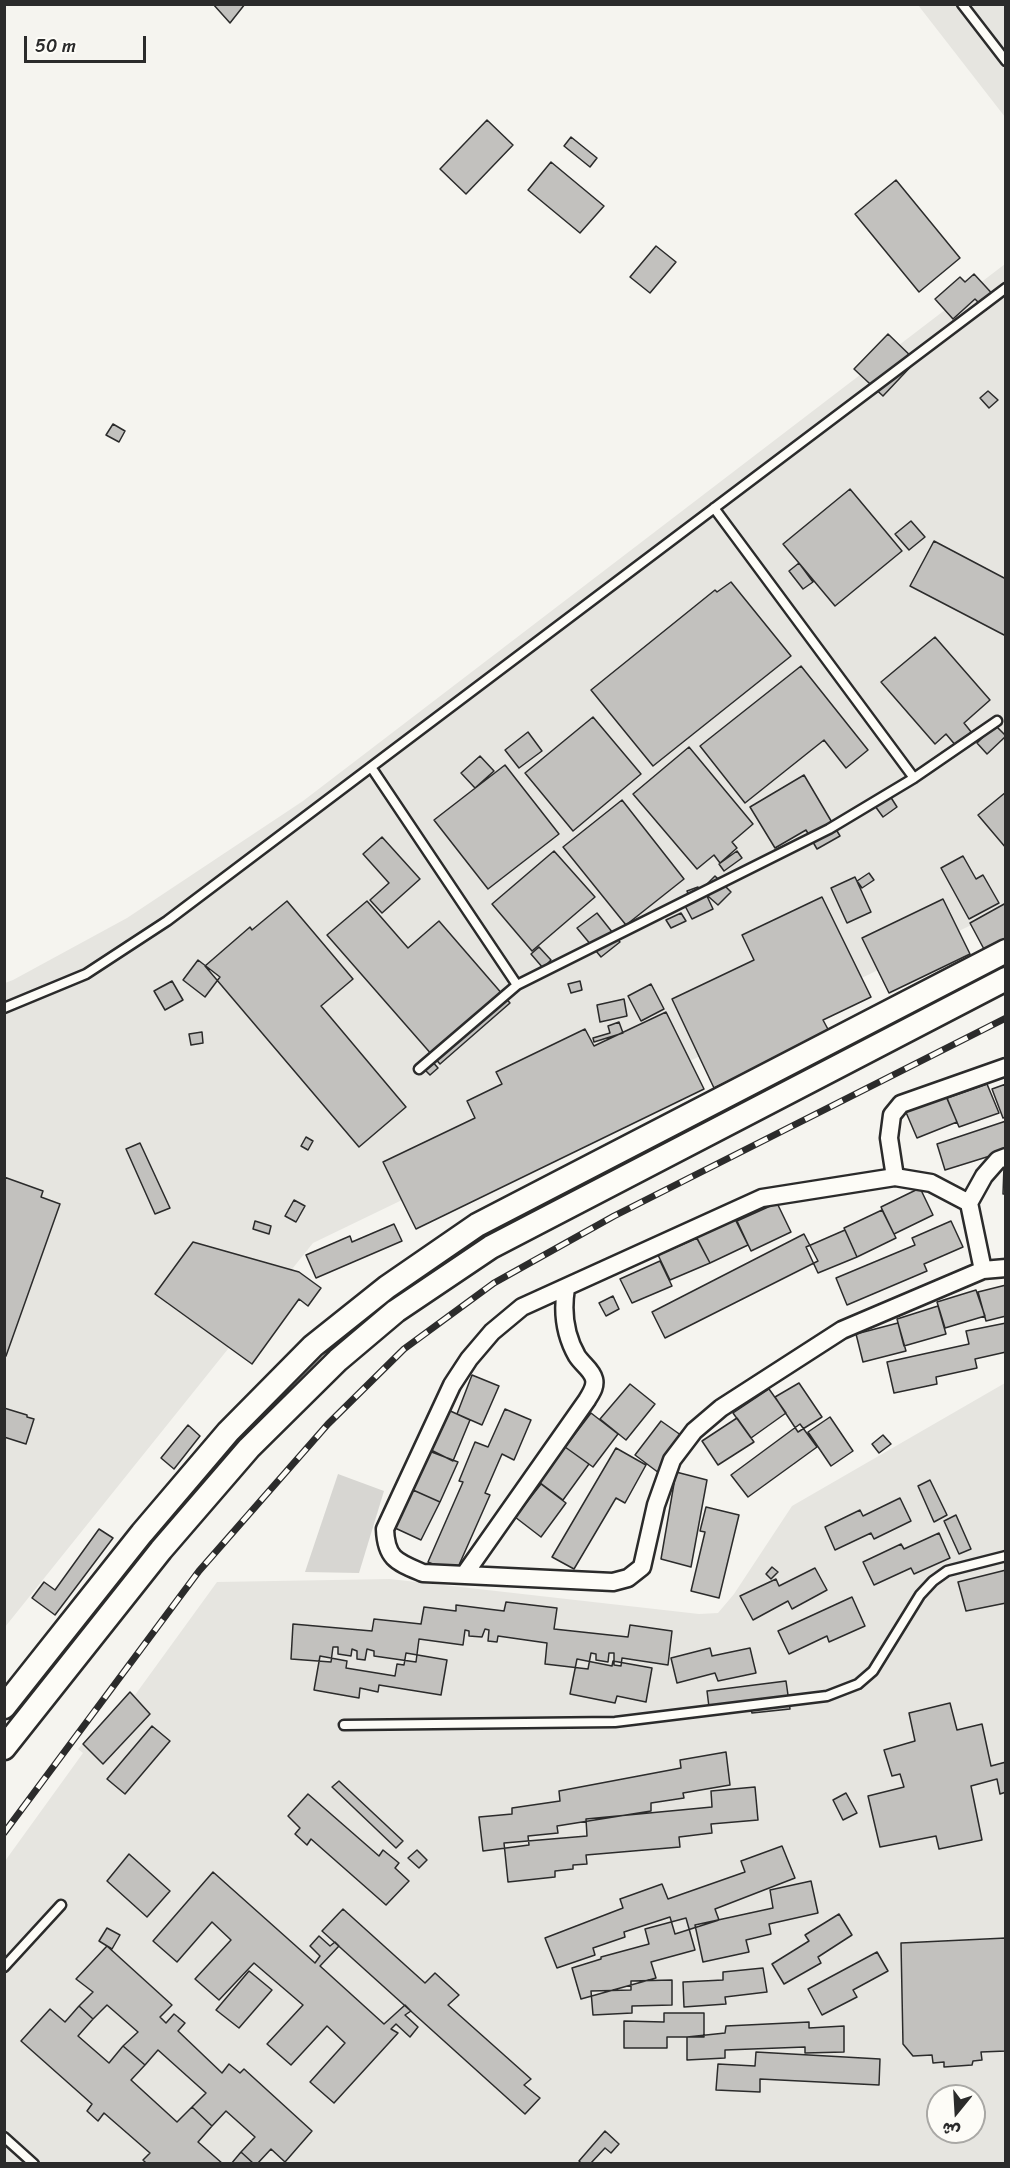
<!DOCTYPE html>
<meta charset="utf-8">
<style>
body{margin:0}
#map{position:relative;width:1010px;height:2168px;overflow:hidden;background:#f5f4ef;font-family:Sriracha,"Playpen Sans Arabic",sans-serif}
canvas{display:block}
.frame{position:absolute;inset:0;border:6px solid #2b2b2b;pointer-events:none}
.north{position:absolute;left:926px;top:2084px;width:60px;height:60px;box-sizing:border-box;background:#fdfcf7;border:2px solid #a9a8a5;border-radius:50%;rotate:198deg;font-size:16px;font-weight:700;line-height:24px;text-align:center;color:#2b2b2b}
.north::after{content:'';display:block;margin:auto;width:21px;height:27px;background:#2b2b2b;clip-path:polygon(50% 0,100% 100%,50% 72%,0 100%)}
.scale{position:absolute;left:24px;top:36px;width:122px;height:27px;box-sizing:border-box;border:3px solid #2b2b2b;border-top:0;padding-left:8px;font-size:18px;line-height:21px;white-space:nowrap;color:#2b2b2b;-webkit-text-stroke:4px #fdfcf7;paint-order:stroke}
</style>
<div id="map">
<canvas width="1010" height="2168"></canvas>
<div class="frame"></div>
<div class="north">ش</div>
<div class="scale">50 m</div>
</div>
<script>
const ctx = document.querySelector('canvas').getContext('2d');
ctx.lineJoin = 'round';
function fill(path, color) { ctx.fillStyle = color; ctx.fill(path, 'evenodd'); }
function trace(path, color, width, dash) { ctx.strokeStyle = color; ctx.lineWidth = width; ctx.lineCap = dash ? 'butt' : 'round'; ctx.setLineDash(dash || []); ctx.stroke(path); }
const built = new Path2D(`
 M918,5H1005V117Z
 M1005,264V907L992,915L313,1243L5,1627V983L13,980L127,918L303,801Z
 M1005,1383V2163L5,2164V1861L83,1753L78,1749L130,1692L135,1695L217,1582L390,1579L699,1614L718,1613L734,1594L792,1506ZM938,2096H974V2132H938Z`);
const green = new Path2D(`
 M338,1474L384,1491L359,1573L305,1572Z`);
const building = new Path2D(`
 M213,4H245L230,23Z
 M487,120L513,145L466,194L440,169Z
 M571,137L597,158L590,167L564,146Z
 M551,162L604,206L580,233L528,190Z
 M896,180L960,258L919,292L855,214Z
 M656,246L676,262L650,293L630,277Z
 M974,274L998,300L986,310L975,299L953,319L935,299L960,277L965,282Z
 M888,334L916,361L883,396L854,369Z
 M988,391L998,400L989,408L980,398Z
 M113,424L125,431L119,442L106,435Z
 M850,489L902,551L835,606L783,544Z
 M911,521L925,537L909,550L895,534Z
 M934,541L1006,579V636L910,586Z
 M799,563L813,582L803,589L789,571Z
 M731,582L791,656L653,766L591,690L715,590L717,592Z
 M935,637L990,700L964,723L972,733L957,747L946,734L935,744L881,682Z
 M801,666L868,750L846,768L824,740L745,803L700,746Z
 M593,717L641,774L573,831L525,773Z
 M995,725L1006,736L987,754L977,743Z
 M528,732L542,751L519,768L505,750Z
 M689,747L753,824L732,842L737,848L720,863L714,855L697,869L633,794Z
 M480,756L494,771L475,788L461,773Z
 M505,765L559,834L488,889L434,820Z
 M804,775L840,836L817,849L806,830L775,848L750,807Z
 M1006,792V848L978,815Z
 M890,796L897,807L883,817L875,806Z
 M622,800L684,879L626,925L563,847Z
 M382,837L420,879L382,913L370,900L389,883L363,854Z
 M554,851L595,897L532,951L492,904Z
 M737,851L742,858L724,871L719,864Z
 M963,856L976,879L983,875L999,903L969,919L941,868Z
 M869,873L874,880L862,888L857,881Z
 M715,876L731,892L718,905L701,890Z
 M855,877L871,912L847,923L831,888Z
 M698,887L701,895L690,899L687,891Z
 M706,894L713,909L692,919L684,904Z
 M822,897L871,997L823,1020L830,1033L714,1088L672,999L754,960L742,935Z
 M943,899L970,954L889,993L862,938Z
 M287,901L353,979L321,1006L406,1107L359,1147L205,966L250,927L252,930Z
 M367,901L408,948L439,921L510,1003L440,1064L327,935Z
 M1006,903V940L985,951L970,923Z
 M597,913L620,942L601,957L577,928Z
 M681,913L686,921L671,928L666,920Z
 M539,947L551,960L543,968L531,954Z
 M198,960L220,977L205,997L183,980Z
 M172,981L183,1000L165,1010L154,991Z
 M580,981L582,990L571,993L568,984Z
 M651,984L664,1009L641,1021L628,996Z
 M624,999L627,1016L600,1022L597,1005Z
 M666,1012L704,1089L416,1229L383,1162L475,1118L467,1101L502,1084L496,1072L585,1029L594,1046Z
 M619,1022L623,1033L594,1042L593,1038L610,1033L608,1026Z
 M202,1032L203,1043L191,1045L189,1034Z
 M431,1060L438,1068L430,1075L423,1068Z
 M987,1084L999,1113L959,1127L947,1098Z
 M1006,1084V1117L1003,1118L992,1089Z
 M945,1094L957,1122L917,1138L905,1110Z
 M1006,1121V1151L945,1170L937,1144Z
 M306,1137L313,1141L308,1150L301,1146Z
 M140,1143L170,1208L155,1214L126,1149Z
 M1004,1166H1006V1194H1003Z
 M4,1177L43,1191L41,1197L60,1204L6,1356L4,1355Z
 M920,1188L933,1215L894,1234L881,1207Z
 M294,1200L305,1206L296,1222L285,1216Z
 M777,1203L791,1232L751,1251L737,1221Z
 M882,1210L896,1238L857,1257L844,1228Z
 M735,1219L748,1245L710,1263L695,1235Z
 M255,1221L271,1226L269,1234L253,1229Z
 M951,1221L963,1247L924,1264L927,1271L847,1305L836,1278L915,1245L912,1238Z
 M394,1224L402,1241L316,1278L306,1255L350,1236L352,1242Z
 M845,1230L857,1257L818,1273L806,1247Z
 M804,1234L818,1261L665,1338L652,1312Z
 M697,1238L710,1263L670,1280L658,1255Z
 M193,1242L299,1272L321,1288L308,1306L299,1299L252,1364L155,1294Z
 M660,1261L672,1286L632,1303L620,1279Z
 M1006,1285V1316L986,1321L978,1292Z
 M976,1290L985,1316L945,1328L937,1302Z
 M613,1296L619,1309L606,1316L599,1303Z
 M938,1306L946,1334L904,1346L897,1319Z
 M898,1323L906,1351L863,1362L856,1334Z
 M1006,1323V1352L975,1359L977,1368L936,1377L937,1384L894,1393L887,1362L969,1344L966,1331Z
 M472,1375L499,1386L482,1425L457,1414Z
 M799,1383L822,1417L798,1432L775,1397Z
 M630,1384L655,1404L626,1440L600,1419Z
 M769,1389L786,1413L751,1438L733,1413Z
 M4,1408L27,1415V1417L34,1419L26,1444L4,1437Z
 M446,1409L470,1420L453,1461L427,1448Z
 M505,1409L531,1420L514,1460L502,1454L485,1493L490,1495L455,1574L428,1562L463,1482L459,1481L475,1442L488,1447Z
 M591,1413L618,1434L593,1467L565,1447Z
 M830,1417L853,1451L831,1466L808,1432Z
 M737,1418L754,1442L718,1465L702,1441Z
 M661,1421L685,1438L659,1473L635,1455Z
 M800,1424L817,1447L748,1497L731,1475Z
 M188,1425L200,1436L174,1469L161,1458Z
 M883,1435L891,1444L879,1453L872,1444Z
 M565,1447L589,1464L563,1500L539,1482Z
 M616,1448L646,1465L625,1503L616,1498L574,1569L552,1557Z
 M429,1451L458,1462L440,1502L413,1490Z
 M676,1472L707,1480L691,1567L661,1559Z
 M930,1480L947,1515L934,1522L918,1486Z
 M541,1484L566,1503L541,1537L515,1517Z
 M413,1490L440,1502L421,1540L395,1528Z
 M900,1498L911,1521L874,1539L871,1533L835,1550L825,1527L860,1510L863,1516Z
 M706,1507L739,1515L719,1598L691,1591L705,1532L700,1531Z
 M956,1515L971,1549L959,1554L944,1521Z
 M99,1529L113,1538L55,1615L32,1598L44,1582L55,1590Z
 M939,1533L950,1558L914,1574L911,1568L874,1585L863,1562L901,1544L904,1549Z
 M772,1567L778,1572L771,1579L766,1574Z
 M815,1568L827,1590L792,1609L788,1601L753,1620L740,1596L776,1579L779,1586Z
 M1006,1570V1603L966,1611L958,1582Z
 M852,1597L865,1626L829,1642L827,1636L789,1654L778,1631Z
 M506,1602L557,1608L554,1629L628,1637L630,1625L672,1631L668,1665L622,1658L621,1666L614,1665V1653H609L608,1662L596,1660V1654L591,1653L588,1669L545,1664L547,1643L498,1636L497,1642L488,1641L489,1630L485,1629L482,1637L469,1636V1631L465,1630L463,1645L419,1639L416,1662L374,1656V1651L367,1649L365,1660L357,1659V1651L352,1649L351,1656L338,1654V1647H333L331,1662L291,1659L293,1624L372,1631L374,1619L421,1624L424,1607L456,1611V1605L504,1611Z
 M710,1648L712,1656L750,1648L756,1673L718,1681L715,1673L677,1683L671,1658Z
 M406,1653L447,1660L441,1695L379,1685L378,1692L360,1688L359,1698L314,1690L320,1656L347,1661L346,1668L395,1676L397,1664L404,1665Z
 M577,1659L612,1666L613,1661L652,1668L646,1702L617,1696L615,1703L570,1694Z
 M786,1681L790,1709L752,1713L751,1710L710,1715L707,1691Z
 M130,1692L150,1714L103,1764L83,1744Z
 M950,1703L957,1730L982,1724L991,1766L1006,1762V1792L1000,1794L997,1779L971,1786L982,1840L939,1849L936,1836L880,1847L868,1796L904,1787L900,1774L892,1776L884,1750L915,1741L909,1713Z
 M152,1726L170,1741L125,1794L107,1779Z
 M726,1752L730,1785L683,1793L684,1798L651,1803V1811L557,1826L558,1833L528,1836L529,1845L483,1851L479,1817L512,1814V1808L560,1801L559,1791L681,1768L680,1760Z
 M339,1781L403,1841L396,1848L332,1787Z
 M755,1787L758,1820L711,1824L712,1833L679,1837L680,1847L586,1855L587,1864L573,1865V1869L555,1871V1877L508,1882L504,1843L587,1836L586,1819L712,1807L711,1791Z
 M846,1793L857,1813L843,1820L833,1800Z
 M308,1794L379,1856L383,1850L399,1863L395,1868L409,1881L386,1905L311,1839L307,1845L295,1834L300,1828L288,1816Z
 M782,1846L795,1878L715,1909L719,1920L675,1934L670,1917L624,1932L625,1937L593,1948L595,1955L557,1968L545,1938L623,1908L620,1899L662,1884L668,1899L745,1872L741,1861Z
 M417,1850L427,1860L419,1868L408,1858Z
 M129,1854L170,1891L147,1917L107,1881Z
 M213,1872L315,1963L320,1956L310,1946L319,1936L330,1946L335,1942L339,1946L320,1966L384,2024L405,2005L411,2011L405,2015L418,2027L410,2037L396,2024L391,2029L398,2033L334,2103L310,2082L345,2043L327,2026L291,2065L267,2044L303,2005L254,1963L219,2000L195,1979L231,1940L212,1922L177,1962L153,1941Z
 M811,1881L818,1913L769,1924L771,1934L746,1940L749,1952L703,1962L695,1925L773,1908L770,1890Z
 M343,1909L425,1983L435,1973L459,1995L448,2005L531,2079L524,2085L540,2098L525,2114L322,1931Z
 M839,1914L852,1935L818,1957L821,1963L784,1984L772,1964L809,1941L805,1935Z
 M686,1918L695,1950L651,1962L656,1978L581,1999L572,1968L601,1959V1957L649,1944L645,1929Z
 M107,1928L120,1935L112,1949L99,1941Z
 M1006,1938V2051L981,2052L982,2060L973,2061L972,2065L944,2067V2062L933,2063L932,2055L913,2056L903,2044L901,1943Z
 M107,1946L172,2005L160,2017L166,2023L174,2014L185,2023L178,2031L222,2073L229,2064L240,2073L244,2069L312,2131L285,2162L271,2149L257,2164H254L241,2152L255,2137L226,2111L212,2126L192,2107L206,2093L158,2050L145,2065L123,2046L138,2032L107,2005L93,2019L79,2006L93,1992L76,1979Z
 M877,1952L888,1971L853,1990L857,1997L822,2015L808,1989Z
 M763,1968L767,1992L725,1997L726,2004L684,2007L683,1982L723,1980V1972Z
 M249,1971L272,1990L239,2028L216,2010Z
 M672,1980V2005L632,2006V2013L593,2015L591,1991L631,1990V1981Z
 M79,2006L93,2019L78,2036L109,2063L123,2046L145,2065L131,2080L177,2122L192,2107L212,2126L198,2142L223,2164H147L143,2160L150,2153L104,2113L98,2121L87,2111L92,2104L21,2041L50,2009L65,2022Z
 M664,2013H704V2037H667V2048H624V2021L664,2022Z
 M809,2022V2028L844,2026V2052L805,2053V2047L725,2050V2058L687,2060V2037L725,2033L726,2026Z
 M756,2052L880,2059L879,2085L760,2079V2092L716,2090L718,2064L755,2066Z
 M605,2131L619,2144L611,2153L605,2148L590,2164H582L579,2161Z
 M241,2152L254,2164H231Z`);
const lane = new Path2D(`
 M962,4L1006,61
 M714,508L914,778
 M371,767L517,985
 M4,1008L86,974L167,921L1006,288
 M419,1069L517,985L829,829L914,778L997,721
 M344,1725L615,1722L827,1696L858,1684L873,1671L920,1595L933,1581L947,1571L1006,1556
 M4,1967L61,1905
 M4,2137L34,2164`);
const street = new Path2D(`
 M895,1177L889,1138L892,1115L901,1104L1006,1067
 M969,1203L931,1183L895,1177L762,1198L522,1307L492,1332L469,1359L452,1385L385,1529C386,1559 397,1562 423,1573L613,1582L628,1578L642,1567L656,1505L672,1460L694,1431L721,1408L842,1330L983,1270L1006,1268
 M983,1270L969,1203L984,1176L998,1160L1006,1157
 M464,1575L587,1400C591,1393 596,1387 594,1379C592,1370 582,1364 577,1356C565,1335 562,1312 566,1288`);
const secondary = new Path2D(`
 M4,1707L142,1533L228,1432L313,1346L387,1287L477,1225L1006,951
 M4,1748L161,1550L249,1448L338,1360L396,1311L491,1247L1006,979`);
const rail = new Path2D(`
 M4,1833L199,1571L328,1424L404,1349L494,1283L614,1216L1006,1018`);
fill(built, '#e6e5e0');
fill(green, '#d7d6d2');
fill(building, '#c2c1be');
trace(building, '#2b2b2b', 1.5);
trace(lane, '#2b2b2b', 13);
trace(street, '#2b2b2b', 21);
trace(secondary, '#2b2b2b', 27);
trace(lane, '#fdfcf7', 8);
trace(street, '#fdfcf7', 16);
trace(secondary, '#fdfcf7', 22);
trace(rail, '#2b2b2b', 7);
trace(rail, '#fdfcf7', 4.5, [14]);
</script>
